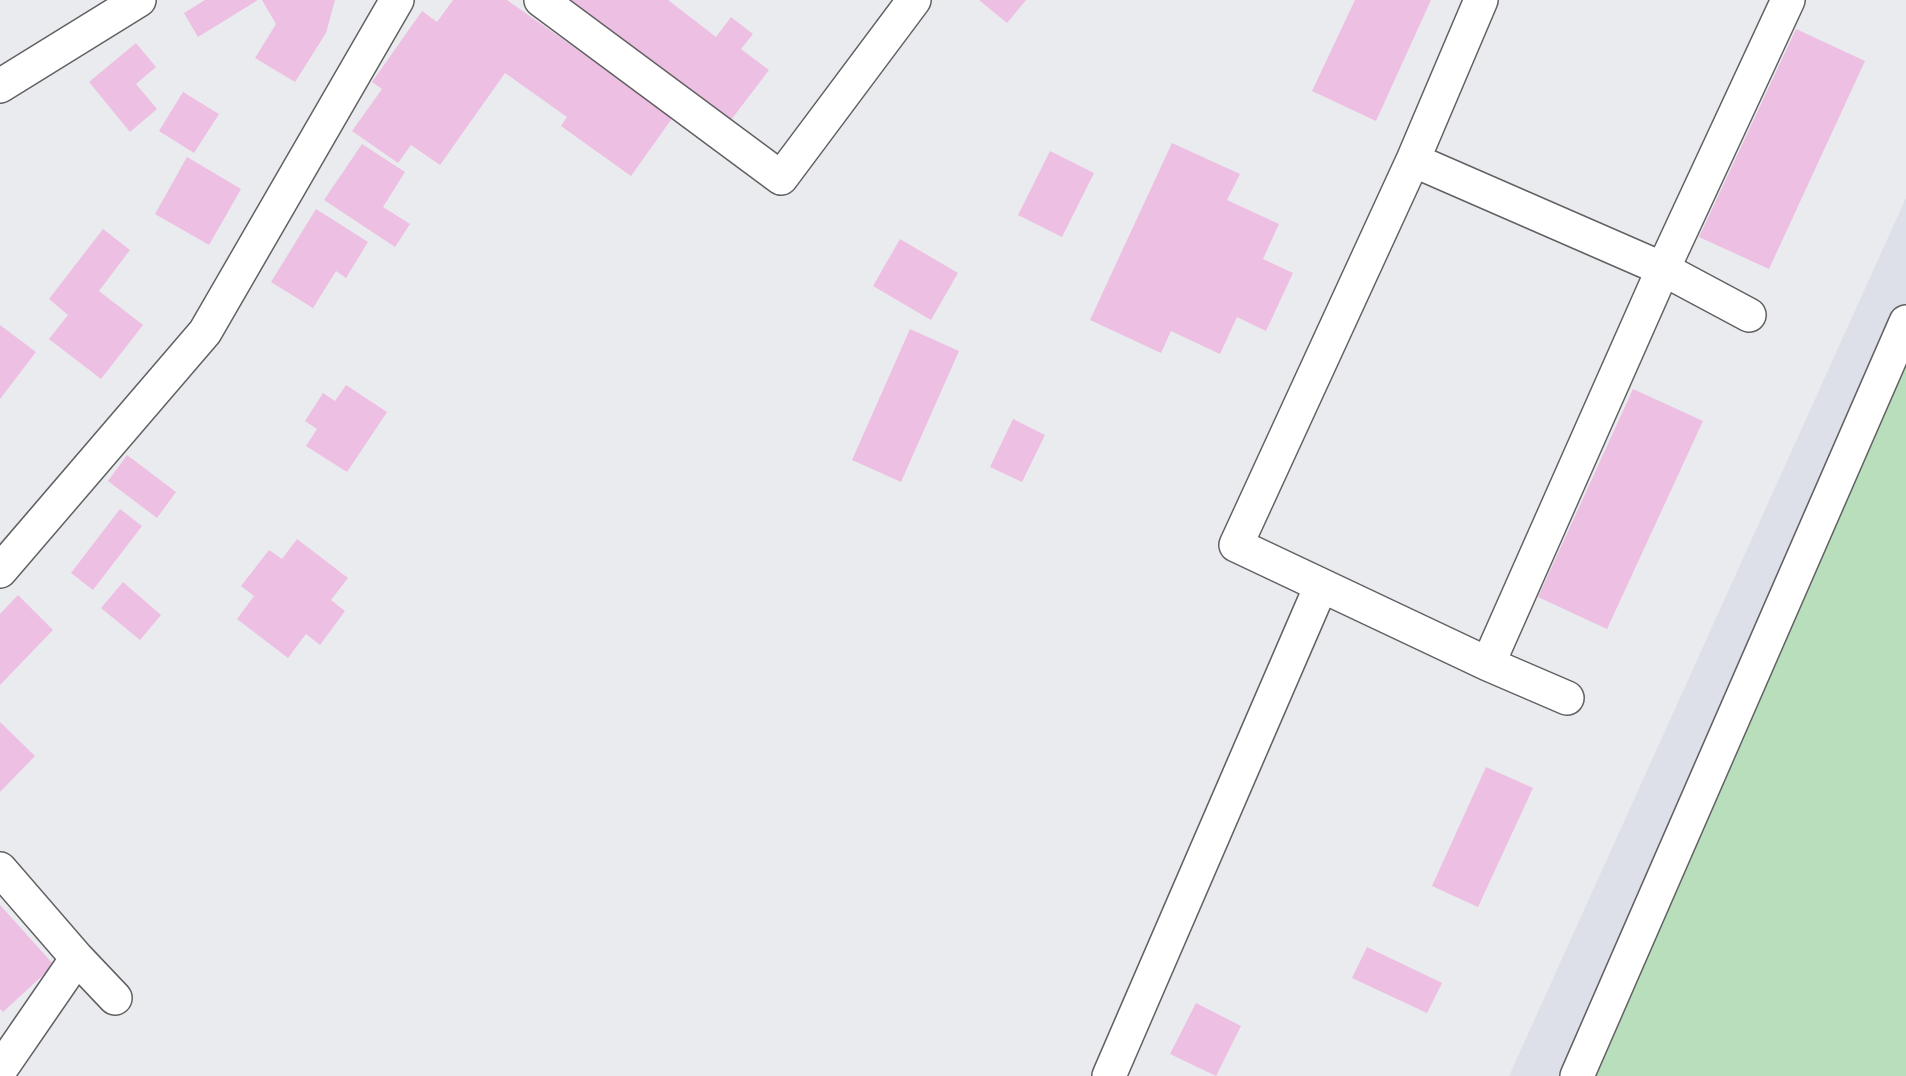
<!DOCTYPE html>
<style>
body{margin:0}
canvas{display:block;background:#eaebee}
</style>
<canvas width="1906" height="1076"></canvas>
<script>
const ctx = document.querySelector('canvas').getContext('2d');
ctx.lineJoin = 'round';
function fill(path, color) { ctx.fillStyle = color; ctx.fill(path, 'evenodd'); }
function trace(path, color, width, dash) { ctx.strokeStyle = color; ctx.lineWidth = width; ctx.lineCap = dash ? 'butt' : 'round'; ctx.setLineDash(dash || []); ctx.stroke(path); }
const built = new Path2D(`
 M1906,198V1076H1509Z`);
const green = new Path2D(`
 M1906,364V1076H1589Z`);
const building = new Path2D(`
 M205,0H258L198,37L184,13Z
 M262,0H335L326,33L295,82L255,58L276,24Z
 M453,0H507L673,117L631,176L561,126L567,117L505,73L440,165L411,145L398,163L352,131L382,89L372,82L422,11L437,22Z
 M567,0H668L716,37L731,17L753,34L741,49L769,70L728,124Z
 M979,0H1026L1007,23Z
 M1355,0H1431L1376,121L1312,91Z
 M1796,29L1865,61L1769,269L1699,237Z
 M136,43L156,67L136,84L157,109L130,132L89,82Z
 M183,92L219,114L194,153L159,131Z
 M1172,143L1240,174L1227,200L1279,224L1263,259L1293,273L1266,331L1237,317L1220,354L1171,331L1161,353L1090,320Z
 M362,144L405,172L383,207L410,224L395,247L324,200Z
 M1050,151L1094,173L1062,237L1018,215Z
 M187,157L241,189L209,245L155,214Z
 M316,209L368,242L346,278L336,271L313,308L271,282Z
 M103,229L130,250L99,291L143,325L101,379L49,339L68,315L49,299Z
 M900,239L958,273L931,320L873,286Z
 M0,325L36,352L0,399Z
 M910,329L959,351L901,482L852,460Z
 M346,385L387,412L347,472L306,446L317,429L305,421L323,393L335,401Z
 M1633,389L1703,421L1607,629L1538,597Z
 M1013,419L1045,435L1022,482L990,467Z
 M127,455L176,492L157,518L108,481Z
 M120,509L142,526L93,590L71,573Z
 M297,539L348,578L331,600L345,611L320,645L306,634L288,658L237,619L254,596L241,586L269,550L282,559Z
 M123,582L161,615L140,640L101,608Z
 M18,595L53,630L0,685V614Z
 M0,722L35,756L0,792Z
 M1486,767L1533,788L1478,907L1432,886Z
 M0,905L54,965L3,1012L0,1009Z
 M1367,947L1442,983L1427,1013L1352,978Z
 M1196,1003L1241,1026L1216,1076L1170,1054Z`);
const minor = new Path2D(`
 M541,0L781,178L914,0
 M1481,0L1413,160L1236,545L1488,664L1567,698
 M1413,160L1663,269L1749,315
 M0,571L205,332L397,0
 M1488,664L1663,269L1788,0
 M0,869L77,958L115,998
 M0,1070L77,958
 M1109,1076L1321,586
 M1577,1076L1906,322`);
const major = new Path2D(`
 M0,86L139,0`);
fill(built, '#dddfe9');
fill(green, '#b9debc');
fill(building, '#edbfe2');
trace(minor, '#616164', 36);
trace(major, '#616164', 36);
trace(minor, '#fff', 33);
trace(major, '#fff', 33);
</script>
